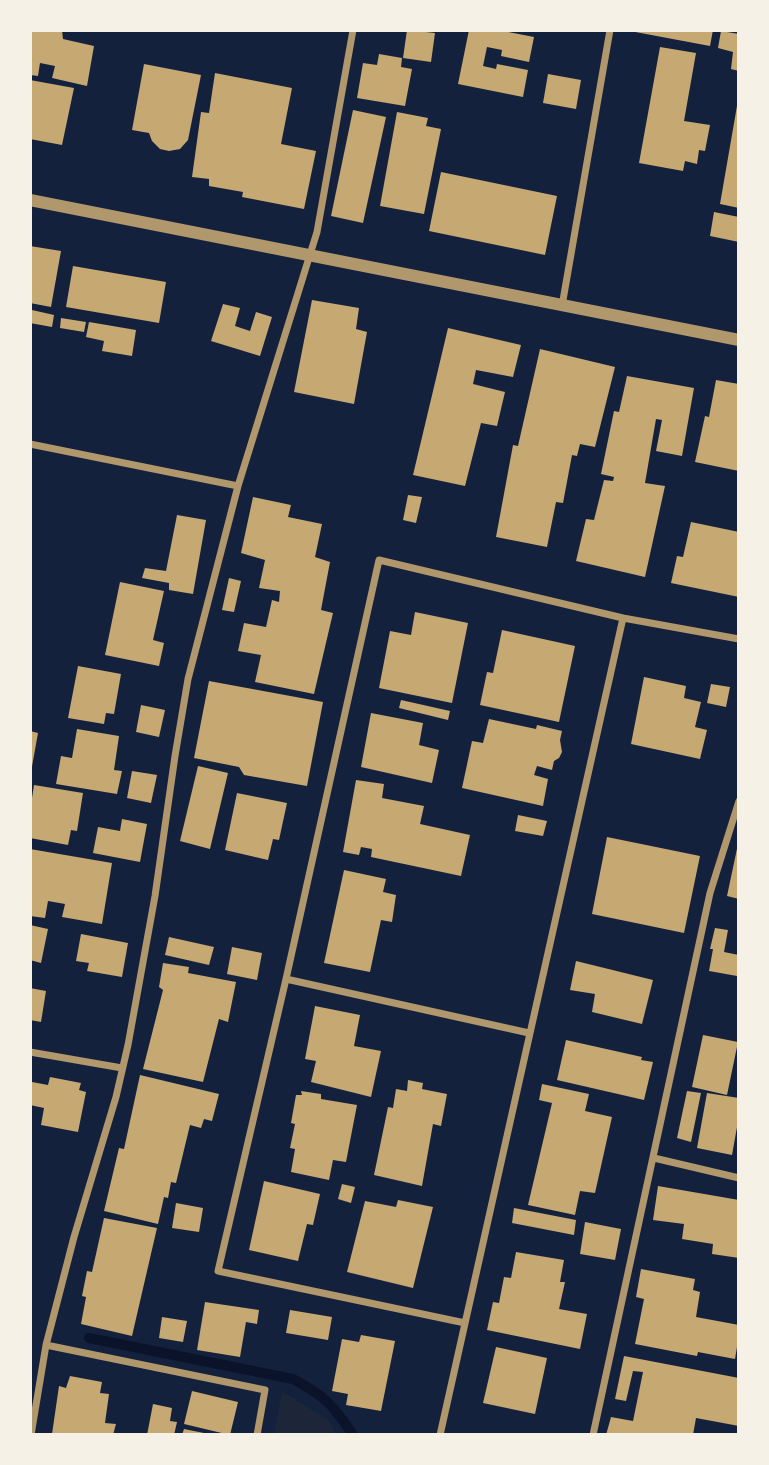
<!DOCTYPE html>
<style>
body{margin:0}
#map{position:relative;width:769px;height:1465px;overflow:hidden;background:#14213d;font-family:Roboto,sans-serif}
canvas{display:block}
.frame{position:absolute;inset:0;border:32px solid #f6f1e7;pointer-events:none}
</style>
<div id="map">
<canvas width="769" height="1465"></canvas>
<div class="frame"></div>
</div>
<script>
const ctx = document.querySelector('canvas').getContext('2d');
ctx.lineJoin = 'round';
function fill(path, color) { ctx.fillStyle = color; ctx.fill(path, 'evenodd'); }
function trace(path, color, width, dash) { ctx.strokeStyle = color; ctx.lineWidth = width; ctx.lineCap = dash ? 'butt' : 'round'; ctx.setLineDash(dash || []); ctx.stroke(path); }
const green = new Path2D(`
 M282,1391L328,1420L337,1435H274Z`);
const stream = new Path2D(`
 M89,1338L293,1379C325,1396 333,1405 353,1435`);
const building = new Path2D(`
 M30,30H62L63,39L94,46L87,86L52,78L55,66L40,63L38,76L30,75Z
 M407,30L435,33L431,62L403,58Z
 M469,30H498L534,37L529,62L501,56L502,50L487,47L483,66L496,69L497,64L528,70L523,97L458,84Z
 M631,30H713L710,46L630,31Z
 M721,31L739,34V71L731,69L733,52L718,48Z
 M660,47L696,53L684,121L710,125L705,151L699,150L697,164L685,161L683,171L639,163Z
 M379,54L402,58L401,67L412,69L405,106L357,98L363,63L377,65Z
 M144,64L201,75L188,140L180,149L169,151L160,149L152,141L149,133L132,130Z
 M215,73L292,88L281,144L316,151L304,209L242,197L243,192L209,186V179L192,177L201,112L209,113Z
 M548,74L581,80L576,109L543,103Z
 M30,80L74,88L62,145L30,139Z
 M738,100L739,101V208L720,204Z
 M353,110L386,117L363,223L331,216Z
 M397,112L428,118L426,126L441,129L424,214L380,206Z
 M441,172L557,196L545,255L429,231Z
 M714,212L739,217V242L710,236Z
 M30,246L61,251L51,307L30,303Z
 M73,266L166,282L159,323L66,307Z
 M312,300L359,308L356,329L367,332L354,404L294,392Z
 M223,304L240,308L235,326L250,331L256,312L272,317L260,356L211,341Z
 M32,310L54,315L52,327L30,323Z
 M61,318L86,322L84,332L60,328Z
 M89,322L136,330L132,356L102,351L104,341L86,337Z
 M448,328L521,345L513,377L476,370L473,384L505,392L497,426L481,423L465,486L413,475Z
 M540,349L615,367L595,447L580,444L577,456L572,455L563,503L556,502L547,547L496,537L513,445L518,446Z
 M627,376L694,388L682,456L656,451L662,420L656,419L645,483L665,486L645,577L576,561L586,519L594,520L604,480L613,481L614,477L601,474L614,411L619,412Z
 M716,380L739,384V471L695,462L705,416L709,417Z
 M408,495L422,497L416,523L403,520Z
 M253,497L291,505L288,517L322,524L315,557L330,562L321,610L333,613L314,694L255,682L261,655L238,651L244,623L266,627L272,600L279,602L280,591L259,588L265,560L241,553Z
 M177,515L206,520L193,594L169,590V583L142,578L145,568L166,571Z
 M691,522L739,532V597L671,583L677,556L683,557Z
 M229,578L241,581L234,612L222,610Z
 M120,582L164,591L153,640L164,643L159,666L105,655Z
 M415,612L468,623L452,703L379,688L390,631L411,635Z
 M502,630L575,646L559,722L480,705L487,672L493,673Z
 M78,666L121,674L114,714L106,713L104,724L68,718Z
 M644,677L686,686L684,698L701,702L695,727L707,730L700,759L631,744Z
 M209,681L323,702L307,786L244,775L239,767L194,758Z
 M711,684L730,687L726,707L707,703Z
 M401,700L450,711L448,720L399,708Z
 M141,705L165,710L159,737L136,732Z
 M371,713L423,723L419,745L439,750L432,783L361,767Z
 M489,719L536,729L537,725L562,731L560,740L562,752L559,758L554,761L552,770L537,766L534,775L548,779L543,806L462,788L472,741L483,743Z
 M77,729L119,736L114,770L122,771L117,794L56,784L61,756L72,758Z
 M30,731L38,733L31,772H30Z
 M198,766L228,773L210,849L180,841Z
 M132,771L157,775L151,803L127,798Z
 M356,780L384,784L382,798L424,806L420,824L470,835L461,876L371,857L372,849L361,847L359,855L343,852Z
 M34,785L83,793L77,831L71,830L68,845L30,838V811Z
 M237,793L287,803L279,840L273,839L268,860L225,850Z
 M518,815L547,821L543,836L515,831Z
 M122,819L147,824L140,862L93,853L98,827L120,831Z
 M607,837L700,856L684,933L592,914Z
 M738,844L739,845V899L727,896Z
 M30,849L112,863L102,924L62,917L65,904L48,901L45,918L30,916Z
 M344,870L386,879L383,892L396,895L392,922L381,920L370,972L324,963Z
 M30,925L48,929L41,963L30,960Z
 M715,928L728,930L724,952L739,955L737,976L709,971L713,949H710Z
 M81,934L128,943L122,977L87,971L89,963L76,961Z
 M169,937L214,947L209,965L165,955Z
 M232,947L262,953L257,980L227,974Z
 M576,961L653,980L642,1024L592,1012L595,994L570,990Z
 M163,963L189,967L188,973L236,982L228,1022L219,1019L203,1082L143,1069L163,990L159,987Z
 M30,988L46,991L41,1022L30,1020Z
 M315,1006L360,1015L354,1046L381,1051L371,1097L311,1082L316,1061L305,1059Z
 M703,1035L738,1042L727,1095L692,1087Z
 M566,1040L642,1057L641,1060L653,1062L644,1100L557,1080Z
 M140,1075L219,1094L212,1121L204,1119L201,1128L190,1125L176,1183L171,1182L168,1198L164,1197L158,1224L104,1211L119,1148L124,1149Z
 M50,1077L81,1083L79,1090L86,1092L78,1132L41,1125L44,1108L30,1105L32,1082L48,1085Z
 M408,1080L423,1083L422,1089L447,1094L441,1126L433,1124L422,1186L374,1175L388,1107L393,1108L396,1089L407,1091Z
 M542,1084L589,1094L585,1111L612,1117L595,1193L580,1191L575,1215L528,1205L552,1103L539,1100Z
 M301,1091L321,1094V1099L357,1105L346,1162L333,1160L329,1180L291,1172L295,1149L290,1148L295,1124L291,1123L296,1095H302Z
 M687,1091L701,1093L691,1142L677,1138Z
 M707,1093L739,1098V1116L732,1155L697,1148Z
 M264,1181L320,1194L313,1225L307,1224L298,1261L249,1250Z
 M342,1184L355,1187L351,1203L338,1199Z
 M658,1186L739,1200V1258L712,1254L713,1244L682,1239L684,1224L653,1220Z
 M398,1200L433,1207L413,1288L347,1272L365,1201L396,1207Z
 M176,1203L203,1208L199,1232L172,1228Z
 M514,1208L576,1220L574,1235L512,1223Z
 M104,1218L157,1228L132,1336L81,1324L86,1297L82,1296L87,1271L92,1272Z
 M585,1222L621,1229L615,1260L580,1254Z
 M516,1252L564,1260L560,1282H565L559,1309L587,1314L580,1349L487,1330L493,1302L499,1303L504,1277L511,1278Z
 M641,1269L695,1279L693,1290L700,1292L696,1317L739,1325V1335L735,1359L698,1352L697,1356L635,1344L644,1299L636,1297Z
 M205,1302L259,1310L257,1324L246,1322L240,1357L197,1350Z
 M290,1310L332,1317L328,1340L286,1333Z
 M162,1317L187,1321L183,1342L159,1338Z
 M361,1335L395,1341L381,1411L346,1405L348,1394L332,1391L342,1339L359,1342Z
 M496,1347L547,1358L535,1414L483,1403Z
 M624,1356L739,1378V1426L696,1418L693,1435H606L611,1417L633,1421L643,1372L633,1371L626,1401L615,1399Z
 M70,1376L102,1382L100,1393L109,1394L105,1423L116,1424L113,1435L52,1434L59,1386L66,1388Z
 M192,1391L238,1402L230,1435L184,1424Z
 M153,1404L172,1408L170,1421L177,1422L174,1435H147Z
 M184,1429L209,1434V1435H182Z`);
const minor = new Path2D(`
 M562,306L610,30
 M30,444L238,486
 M286,979L529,1033
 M30,1052L122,1068
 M654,1158L739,1178
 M465,1323L218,1271L286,979L379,560L623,618L739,639
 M46,1345L265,1390L257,1435
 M31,1435L46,1345L74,1237L116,1097L128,1045L155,896L175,756L188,679L238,486L317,232L353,30
 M440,1435L623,618
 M593,1435L710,893L739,801`);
const tertiary = new Path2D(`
 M30,200L739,340`);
fill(green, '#1d2539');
trace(stream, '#0b132b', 10);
fill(building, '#c6a872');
trace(minor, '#b1986c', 7);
trace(tertiary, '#b1986c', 12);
</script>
